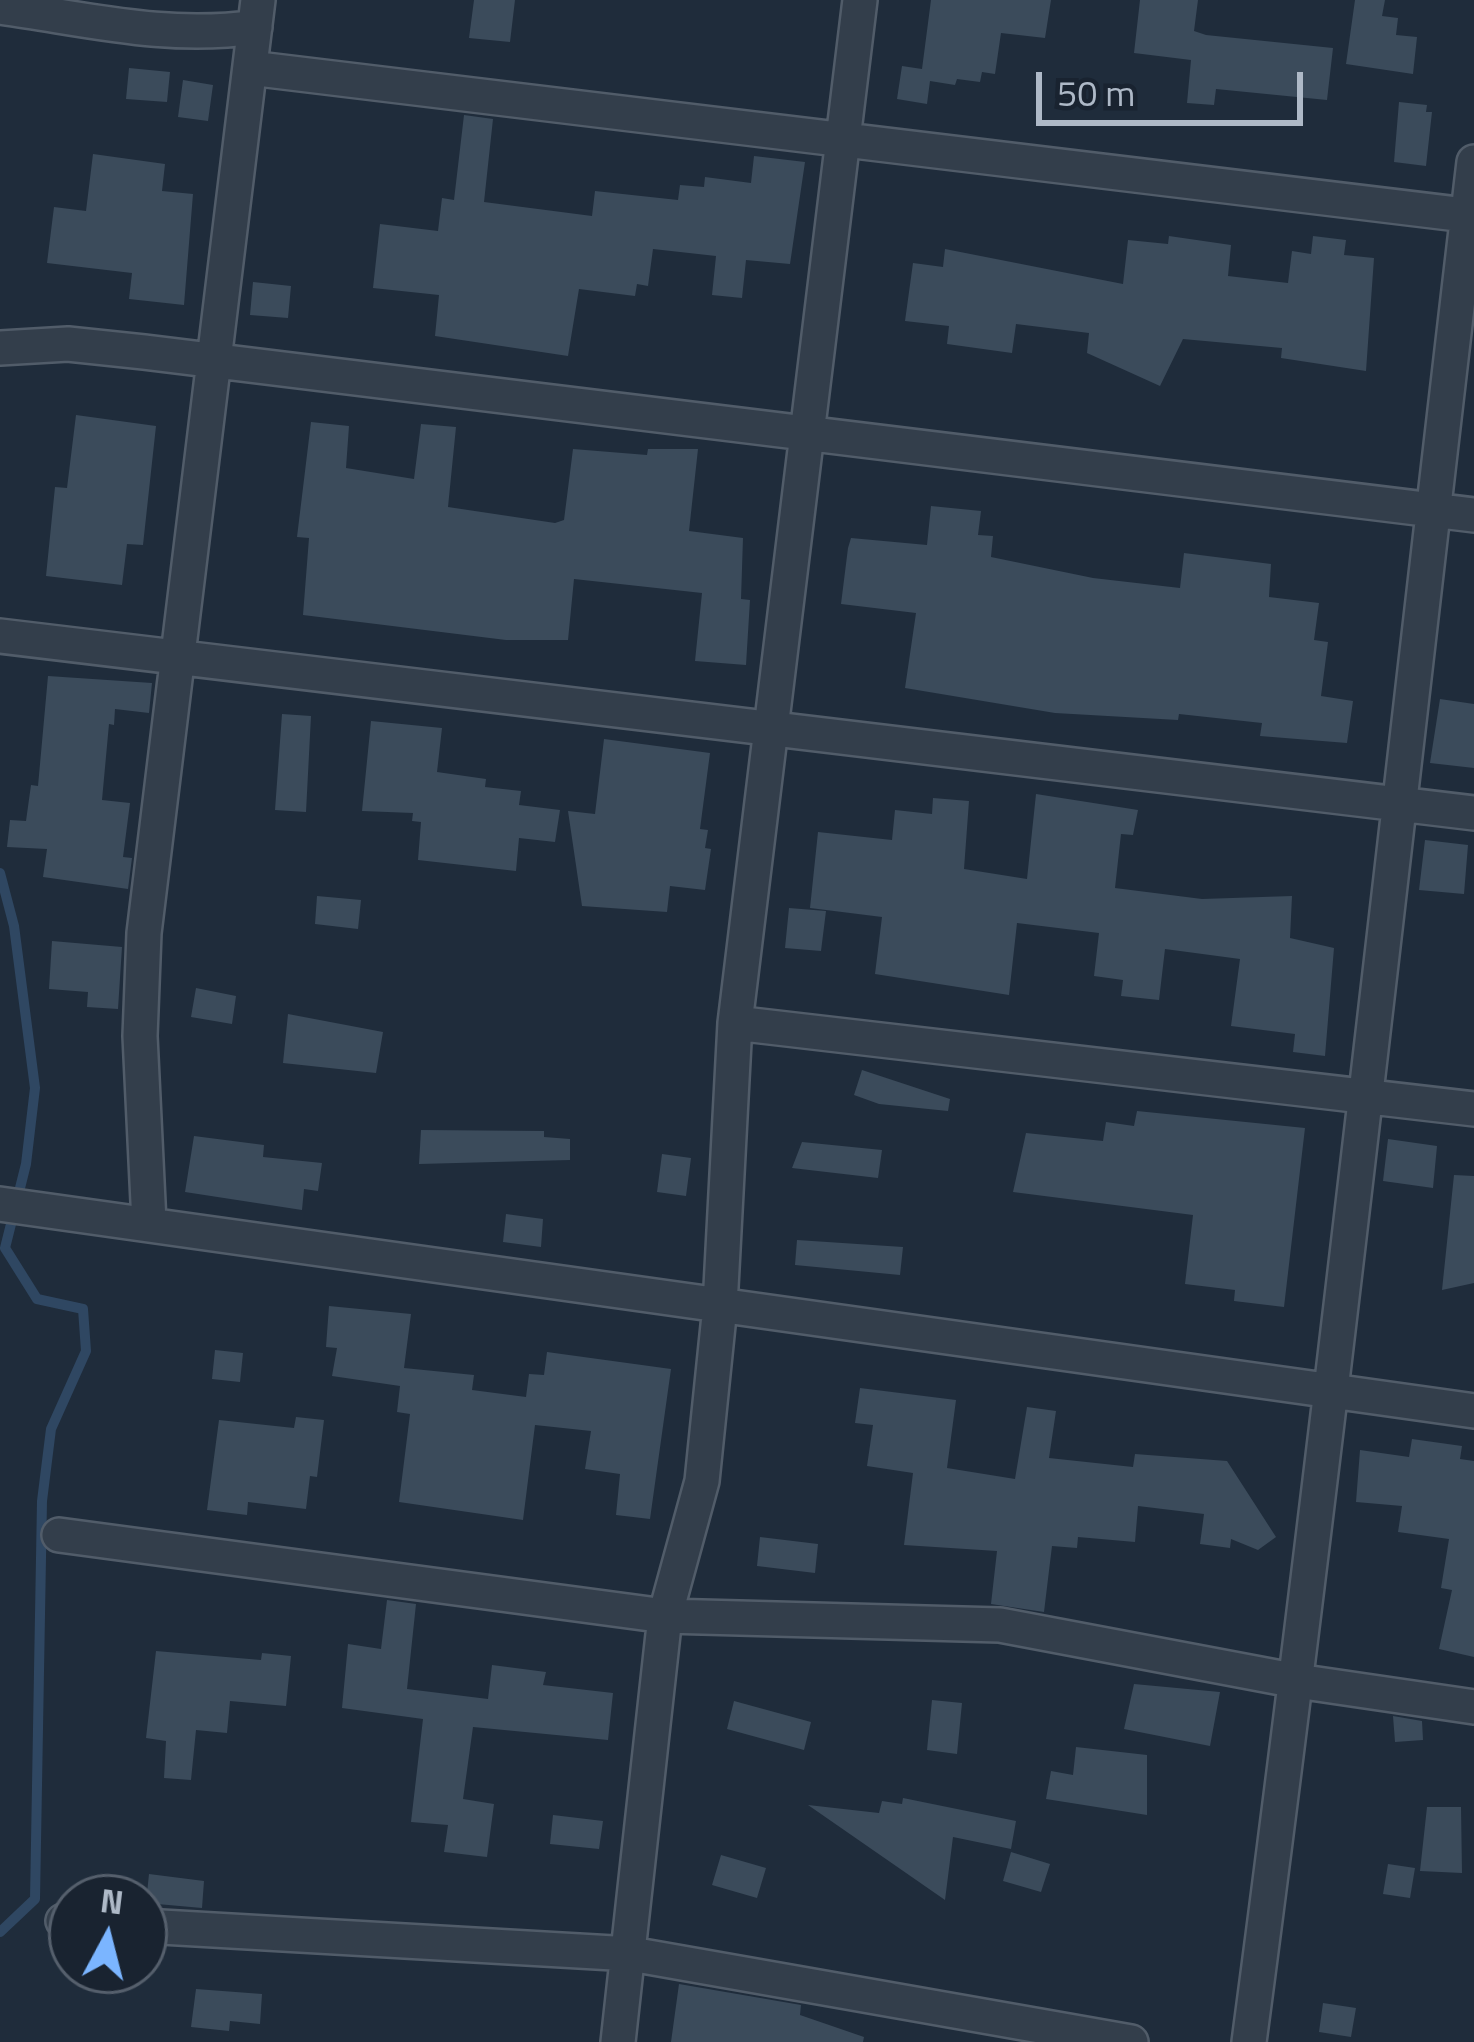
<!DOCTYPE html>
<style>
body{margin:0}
#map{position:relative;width:1474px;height:2042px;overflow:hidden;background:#1f2c3b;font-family:"Titillium Web",sans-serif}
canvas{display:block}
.north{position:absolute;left:48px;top:1874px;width:120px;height:120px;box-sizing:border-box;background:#192330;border:3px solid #555f6c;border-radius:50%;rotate:7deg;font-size:33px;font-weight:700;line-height:48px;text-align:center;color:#aeb9c7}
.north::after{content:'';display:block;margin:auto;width:42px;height:54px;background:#7bb5ff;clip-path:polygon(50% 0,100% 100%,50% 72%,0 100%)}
.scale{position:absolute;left:1036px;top:72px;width:267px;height:54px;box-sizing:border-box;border:6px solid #aeb9c7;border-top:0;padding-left:15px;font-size:36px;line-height:42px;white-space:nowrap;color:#aeb9c7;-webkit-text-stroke:9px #192330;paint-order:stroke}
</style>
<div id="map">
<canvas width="1474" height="2042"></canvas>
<div class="north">N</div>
<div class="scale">50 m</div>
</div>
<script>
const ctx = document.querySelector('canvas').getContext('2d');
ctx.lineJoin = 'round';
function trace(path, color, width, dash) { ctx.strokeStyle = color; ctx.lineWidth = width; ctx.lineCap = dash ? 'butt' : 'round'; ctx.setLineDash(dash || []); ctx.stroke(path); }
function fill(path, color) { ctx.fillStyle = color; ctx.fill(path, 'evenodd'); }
const stream = new Path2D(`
 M0,873L14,926L35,1088L26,1164L5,1248L37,1299L83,1309L86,1351L51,1429L42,1501L35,1899L0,1932`);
const building = new Path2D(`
 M474,0H515L510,42L469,38Z
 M931,0H1051L1045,38L1001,33L995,74L982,72L980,82L957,79L955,85L930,81L927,104L897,99L902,66L922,69Z
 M1140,0H1198L1194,31L1206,35L1333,48L1327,100L1216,89L1214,105L1187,103L1191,60L1134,53Z
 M1355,0H1385L1382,16L1398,18L1396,35L1417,37L1413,74L1346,64Z
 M129,68L170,72L167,102L126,99Z
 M183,80L213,85L208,121L178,117Z
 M1399,102L1427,105L1426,112H1432L1426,166L1394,162Z
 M464,115L493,119L484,202L592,216L595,191L678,200L680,185L704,187L705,177L751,183L754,156L805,162L790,264L746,260L742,298L712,295L716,256L653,249L648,286L637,284L635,296L579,289L568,356L435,336L439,295L373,288L380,224L438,231L442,198L454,200Z
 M93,154L165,164L162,191L193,194L184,305L129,299L132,273L47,263L54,207L86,211Z
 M1169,236L1231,245L1228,276L1288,283L1292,251L1311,254L1313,236L1346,240L1344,255L1374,258L1366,371L1281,358L1282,348L1183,339L1160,386L1087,353L1089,333L1016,324L1012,353L947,344L949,326L905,321L913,263L943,267L945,249L1123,284L1128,240L1168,244Z
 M253,282L291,286L288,318L250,315Z
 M76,415L156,426L143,545L127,544L122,585L46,576L55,487L67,488Z
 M311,422L349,426L346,468L414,479L421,424L456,427L448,507L555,523L564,520L573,449L647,455L648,449H698L689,531L743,538L741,599L750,600L746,665L695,661L702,593L629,585L574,579L568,640H506L303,615L309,538L297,537Z
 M931,506L981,511L978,535L993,536L991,557L1093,578L1180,588L1184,553L1271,564L1269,597L1319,603L1314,640L1328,642L1321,696L1353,701L1347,743L1260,736L1262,723L1179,714L1178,720L1055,713L905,688L916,613L841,604L848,548L851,538L927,545Z
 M48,676L152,683L149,713L115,709L114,725L109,724L102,800L130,803L123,857L132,858L128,889L43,877L47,849L7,847L10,820L26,821L31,785L38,786Z
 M1440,699L1474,704V768L1430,763Z
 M282,714L311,716L306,812L275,810Z
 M371,721L442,728L437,772L486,779L485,787L521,791L519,805L560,810L555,842L519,838L516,871L418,860L421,822L412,821L413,813L362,811Z
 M604,739L710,753L700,829L708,830L705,848L711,849L705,890L670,886L667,912L582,906L568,811L595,814Z
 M1036,794L1138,810L1133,835L1121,834L1115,888L1202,899L1292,896L1290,938L1334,948L1325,1056L1293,1052L1295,1034L1231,1026L1240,959L1165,949L1159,1000L1121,996L1123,980L1094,976L1099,933L1017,923L1009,995L875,974L882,917L810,908L818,832L892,840L895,810L932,814L933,798L969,801L964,869L1027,879Z
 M1425,840L1468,845L1464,894L1419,890Z
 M317,896L361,900L358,929L315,924Z
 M789,908L826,911L821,951L785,948Z
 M52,941L122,947L118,1009L87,1007L88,992L49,989Z
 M196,988L236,996L232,1024L191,1017Z
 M288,1014L383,1032L376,1073L283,1063Z
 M862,1070L950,1099L948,1111L879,1104L854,1095Z
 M1137,1111L1305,1128L1284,1307L1234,1301L1235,1290L1185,1284L1193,1215L1013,1192L1026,1133L1103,1141L1106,1122L1134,1126Z
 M421,1130L544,1131V1137L570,1139V1160L419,1164Z
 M194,1136L264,1145L263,1157L322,1163L318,1191L304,1189L302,1210L185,1192Z
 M1388,1139L1437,1146L1433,1188L1383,1181Z
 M802,1142L882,1150L878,1178L792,1168Z
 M662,1154L691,1158L686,1196L657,1192Z
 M1454,1175L1474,1176V1283L1442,1290Z
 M506,1214L543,1219L541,1247L503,1242Z
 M797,1240L903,1247L900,1275L795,1265Z
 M329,1306L411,1314L404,1368L474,1375L472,1390L526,1397L529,1374L544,1375L547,1352L671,1369L650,1519L616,1515L620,1474L585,1469L591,1431L535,1425L523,1520L399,1502L410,1414L397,1412L400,1386L332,1376L337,1348L326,1347Z
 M215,1350L243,1353L240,1382L212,1379Z
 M860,1388L956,1400L947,1468L1015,1479L1027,1407L1056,1411L1049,1458L1133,1467L1135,1454L1227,1461L1276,1537L1258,1550L1231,1539L1230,1548L1200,1544L1204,1514L1138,1506L1135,1542L1078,1537L1077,1548L1052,1546L1044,1612L991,1604L997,1551L904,1545L913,1473L867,1466L873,1425L855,1423Z
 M296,1417L324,1420L317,1477L310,1476L306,1509L248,1502L247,1515L207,1510L219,1420L294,1428Z
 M1412,1439L1462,1446L1460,1459L1474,1461V1657L1439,1649L1452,1590L1441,1588L1449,1539L1398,1532L1402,1506L1356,1502L1360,1450L1409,1457Z
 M760,1537L818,1544L815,1573L757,1566Z
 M387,1600L416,1604L407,1689L488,1699L492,1665L546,1672L543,1685L613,1693L608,1740L473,1727L463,1799L494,1804L487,1857L444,1852L448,1825L411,1822L423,1719L342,1708L348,1644L381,1649Z
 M156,1651L261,1660L262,1653L291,1656L286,1706L230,1701L227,1733L196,1730L191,1780L164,1778L166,1741L146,1738Z
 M1134,1684L1220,1692L1210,1746L1124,1729Z
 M932,1700L962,1703L957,1754L927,1750Z
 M734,1701L811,1722L804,1750L727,1729Z
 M1393,1716L1422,1721L1423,1740L1395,1742Z
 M1076,1747L1147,1755V1815L1046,1799L1051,1771L1073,1775Z
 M903,1798L1016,1821L1011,1849L953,1837L945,1900L808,1805L879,1813L882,1801L902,1804Z
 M1427,1807H1461L1462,1873L1420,1871Z
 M553,1815L603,1821L599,1849L550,1844Z
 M1011,1852L1050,1864L1041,1892L1003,1881Z
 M721,1855L766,1868L757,1898L712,1885Z
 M1388,1864L1415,1868L1410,1898L1383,1894Z
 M149,1874L204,1881L202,1908L146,1903Z
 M679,1984L801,2005L800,2015L864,2037L863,2042H671Z
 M196,1989L262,1994L260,2024L230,2021L229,2031L191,2027Z
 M1323,2003L1356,2008L1351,2037L1319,2032Z`);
const minor = new Path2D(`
 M0,7C87,19 167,40 255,27
 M250,68L1474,216
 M0,348L68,344L144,352L1474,515
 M0,636L1474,813
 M735,1023L1474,1109
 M0,1204L1474,1411
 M149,1223L140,1036L144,933L258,0
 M59,1535L665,1616L1000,1625L1297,1681L1474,1707
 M63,1921L72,1922
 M144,1926L631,1954L1131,2042
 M618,2042L665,1616L702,1481L720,1306L735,1023L860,0
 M1249,2042C1332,1417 1400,789 1474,162`);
trace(stream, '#2f4762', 10);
fill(building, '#3b4b5b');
trace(minor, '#515c69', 38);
trace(minor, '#333e4b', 33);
</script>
